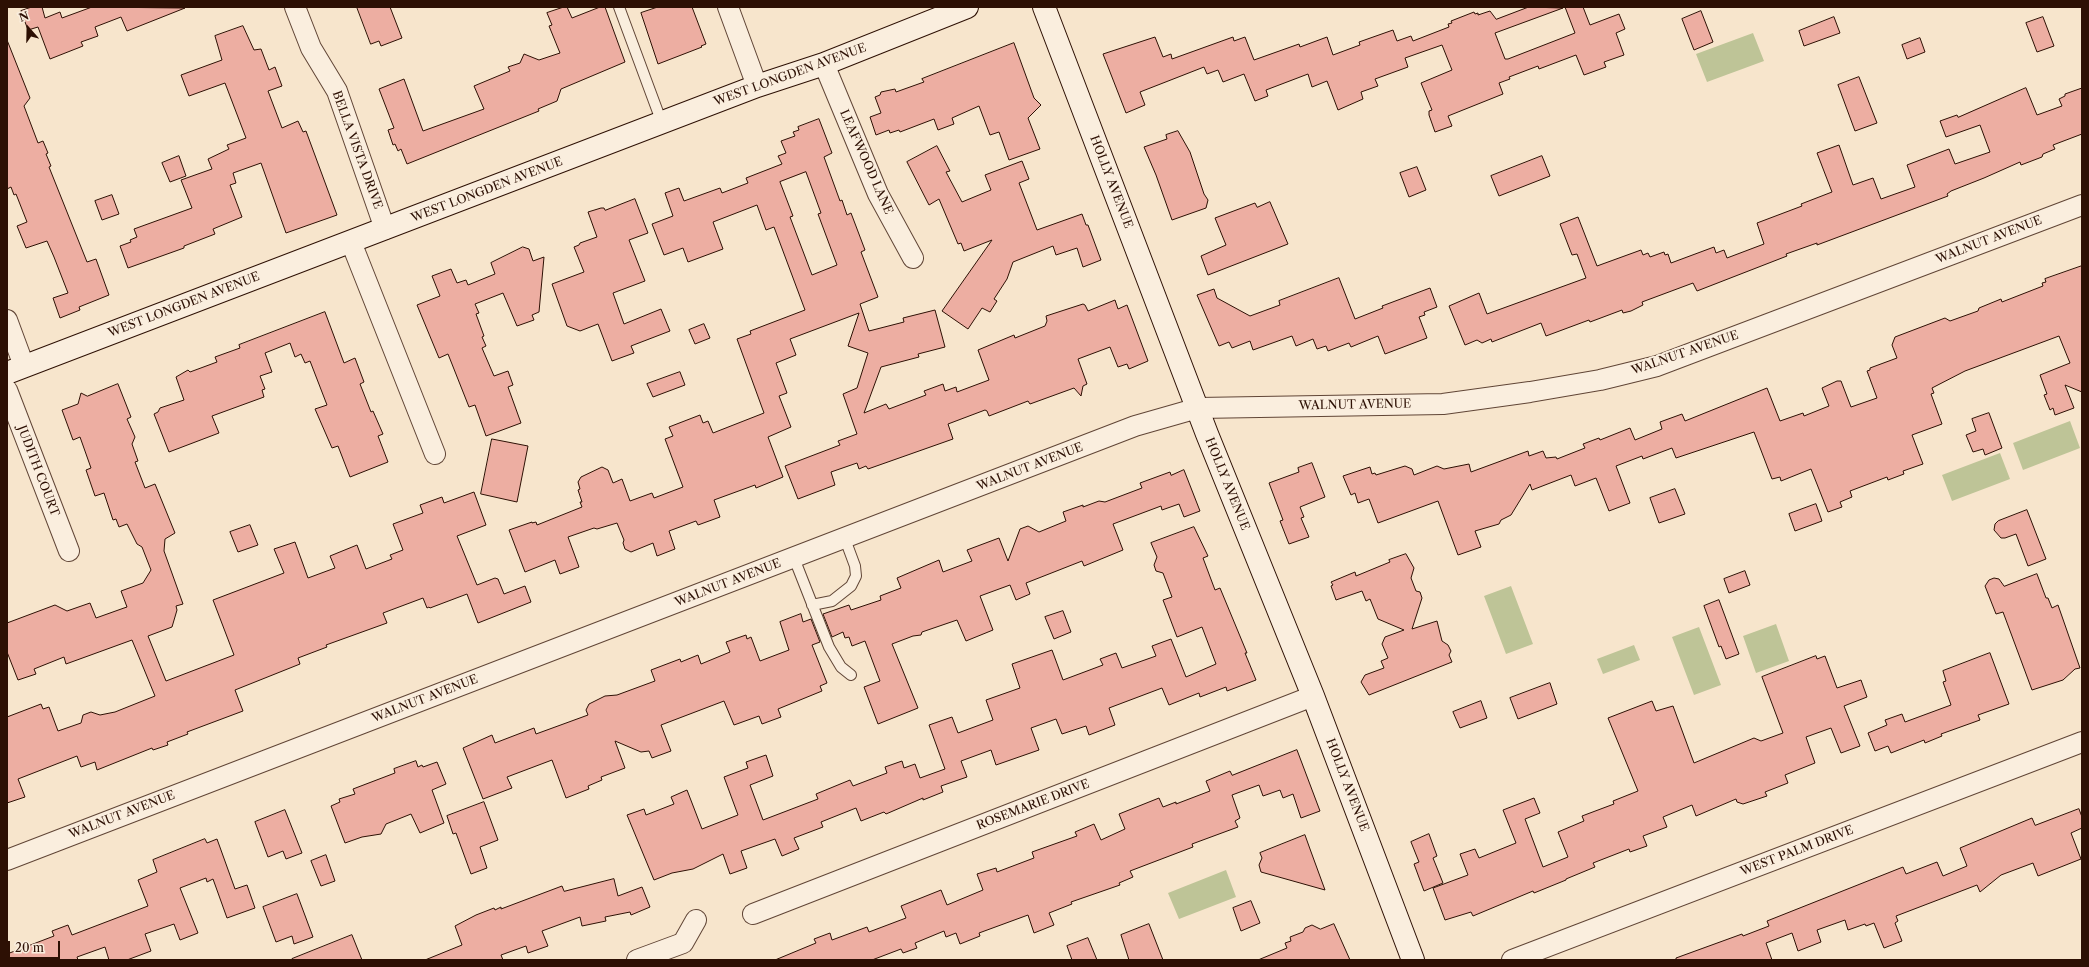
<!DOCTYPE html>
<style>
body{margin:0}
#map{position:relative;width:2089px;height:967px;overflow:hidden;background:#f7e5cc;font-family:"Libre Caslon Text",serif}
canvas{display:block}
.frame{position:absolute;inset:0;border:8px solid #2d1004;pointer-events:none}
.north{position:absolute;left:8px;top:8px;width:40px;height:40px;-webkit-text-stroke:3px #faeede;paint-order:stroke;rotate:340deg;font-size:11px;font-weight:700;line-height:16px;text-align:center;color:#2d1004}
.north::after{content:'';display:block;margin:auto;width:14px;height:18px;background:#2d1004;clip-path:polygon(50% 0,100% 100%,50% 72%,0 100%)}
.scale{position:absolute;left:8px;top:941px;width:52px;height:18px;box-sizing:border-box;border:2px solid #2d1004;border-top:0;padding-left:5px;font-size:12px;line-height:14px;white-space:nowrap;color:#2d1004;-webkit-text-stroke:3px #faeede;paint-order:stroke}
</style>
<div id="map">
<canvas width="2089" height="967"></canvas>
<div class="frame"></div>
<div class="north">N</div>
<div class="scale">20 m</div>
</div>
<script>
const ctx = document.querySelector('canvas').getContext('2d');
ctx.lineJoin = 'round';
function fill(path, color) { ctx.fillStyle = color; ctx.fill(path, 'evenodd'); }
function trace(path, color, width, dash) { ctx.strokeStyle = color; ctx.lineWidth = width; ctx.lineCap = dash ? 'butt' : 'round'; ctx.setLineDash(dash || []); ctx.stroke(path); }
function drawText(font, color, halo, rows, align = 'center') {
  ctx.font = font + ' "Libre Caslon Text",serif'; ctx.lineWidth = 4; ctx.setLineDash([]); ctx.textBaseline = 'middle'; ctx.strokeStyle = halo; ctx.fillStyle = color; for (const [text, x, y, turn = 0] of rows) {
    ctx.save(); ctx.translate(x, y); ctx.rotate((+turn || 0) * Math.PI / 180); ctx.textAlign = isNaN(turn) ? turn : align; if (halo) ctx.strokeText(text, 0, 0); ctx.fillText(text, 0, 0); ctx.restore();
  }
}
const green = new Path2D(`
 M1753,33L1764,61L1707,82L1696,54Z
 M2070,421L2080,448L2023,470L2013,443Z
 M2000,453L2010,479L1952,501L1942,475Z
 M1511,586L1533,644L1506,654L1484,596Z
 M1776,624L1789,661L1756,673L1743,636Z
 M1699,627L1721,685L1694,695L1672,637Z
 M1634,645L1640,660L1603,674L1597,659Z
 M1226,870L1236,897L1179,919L1168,893Z`);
const building = new Path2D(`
 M32,7H42L45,18L60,12L62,18L92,7L185,8L127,31L121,17L95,27L98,36L81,42L83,46L50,59L38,27L28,30L21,11Z
 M357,7H390L402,38L381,46L379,41L371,44Z
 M564,7H567L572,18L600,7H605L625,62L561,89L557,101L538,109L539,111L407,164L401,149L398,151L395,144L393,145L388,130L394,128L379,89L404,79L423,131L484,109L474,86L510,71L508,67L520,63L524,54L539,60L560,53L549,26L552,25L547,13Z
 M658,7H692L706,44L701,46L702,47L658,64L641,13Z
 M1529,7L1563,8L1495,33L1505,59H1508L1575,33L1565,7H1583L1590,25L1619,14L1625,29L1616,33L1624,55L1604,62L1606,67L1584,75L1576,55L1539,69L1538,66L1509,77L1510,79L1499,83L1503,94L1448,116L1452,126L1435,132L1429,115V111L1432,110L1421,83L1452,70L1442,45L1405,58L1408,67L1375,79L1378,86L1361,92L1363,99L1338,110L1327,81L1312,87L1308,74L1266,90L1268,96L1255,101L1244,74L1223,82L1218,70L1207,74L1204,67L1140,92L1145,105L1126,113L1103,54L1155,37L1163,57L1171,54L1172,59L1233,37L1234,41L1245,37L1254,60L1299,44L1300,47L1327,37L1333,55L1360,45L1359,42L1393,30L1397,41L1411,36L1413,41L1449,27L1448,24L1452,23L1451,21L1474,12L1475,14L1478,13V15L1490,11L1496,19Z
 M1701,11L1713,42L1694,50L1682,19Z
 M1834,17L1840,33L1804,46L1799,31Z
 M2043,17L2054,46L2037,52L2026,23Z
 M243,26L254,50L261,49L269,70L275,67L282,86L268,91L282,128L298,121L303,132L306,131L337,215L286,233L261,163L233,173L236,183L230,185L242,217L213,229L215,234L184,246V248L128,268L120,246L131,242L130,240L137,237L134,229L192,208L181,180L212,169L208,159L229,149L227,145L246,138L225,83L189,96L181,75L222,60L215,36Z
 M1920,38L1925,52L1907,59L1902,45Z
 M7,40L30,98L24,106L38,143L43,141L48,153L46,154L51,166L49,167L87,262L96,259L109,295L79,307L80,310L60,318L53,298L68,293L54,257L47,241L26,248L17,226L27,222L16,194L14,195L11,187L7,189Z
 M1014,43L1034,98L1041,105L1028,118L1040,149L1009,160L999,132L990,135L979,106L952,118L954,124L938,130L934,119L900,132L899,130L890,133L889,130L876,135L870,117L881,113L875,97L880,95L881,92L895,89L896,92L924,82L922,79Z
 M1859,77L1877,123L1855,131L1838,85Z
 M2026,88L2037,115L2062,106L2059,99L2065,96V94L2082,88V134L2053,145L2055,149L2043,154L2042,157L2021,165L2020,162L1984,178L1951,191L1947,194L1948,196L1817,245V243L1786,254L1787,256L1697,291L1693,283L1642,302L1643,305L1631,311L1623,313L1622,310L1590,322L1589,320L1546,336L1541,323L1492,342L1491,339L1482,343L1477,340L1465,345L1449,306L1479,293L1487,314L1586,278L1577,254L1572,255L1560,224L1578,217L1597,266L1641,250L1643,255L1648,253L1650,257L1664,252L1665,255L1668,254L1671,263L1714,247L1716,253L1724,250L1727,258L1764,244L1757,223L1802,206L1801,204L1832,192L1817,153L1839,145L1853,185L1873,178L1881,199L1915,187L1907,165L1949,149L1955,164L1990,152L1980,125L1946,137L1940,121L1957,115L1958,117Z
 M819,119L832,153L824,157L840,201L842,200L847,215L851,213L865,250L861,252L878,297L860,304L869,331L904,322L903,318L935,310L945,347L918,354L919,357L881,367L864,413L886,404L889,409L926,395L924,391L943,384L945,391L956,387L957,392L989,380L978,350L1014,335L1015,338L1045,326L1047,321L1046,316L1083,304L1085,305L1088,311L1115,300L1118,309L1127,305L1148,361L1129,369L1127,364L1118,367L1110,347L1078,359L1087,384L1083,386L1081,396L1074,388L1030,404L1028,401L989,416L987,411L985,410L948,424L953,439L868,469L866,466L859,469L857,463L831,472L835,485L798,499L785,466L840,445L838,441L857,434L843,394L857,388L868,353L848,346L859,313L790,339L796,355L776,363L787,393L779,396L791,427L768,437L783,477L756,488L755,485L714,500L720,517L698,525L696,521L669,531L675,549L657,556L653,543L631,552L625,549L623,543L624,540L617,523L597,529L594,528L568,537L579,567L560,574L555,560L525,572L509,530L532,522V523L536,522L537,525L582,507L580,502H582L578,490L580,489L578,482L581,477L602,467L608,470L613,483L622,479L630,501L652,493L654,498L683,487L665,439L673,436L669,427L700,415L703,423L708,421L713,433L764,413L737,339L751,334L750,331L805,310L774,227L766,230L757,205L713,222L723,249L688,262L683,248L664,255L652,224L673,216L665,193L679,188L684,201L720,188L722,193L748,183L746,178L782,164L778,156L786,153L781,141L795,136L793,132L799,130L798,127ZM806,172L821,213L818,214L837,265L812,275L790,217L793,216L780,182Z
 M1178,131L1190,152L1204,194L1208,200L1206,208L1172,220L1156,175L1144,147L1167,139L1166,135Z
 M937,146L950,171L946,172L962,202L991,190L985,175L1022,161L1029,179L1019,183L1037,230L1082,214L1086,225H1088L1101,260L1083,267L1077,248L1056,255L1053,246L1013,262L1007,279L994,299L997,301L990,312L982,308L968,329L942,311L992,240L964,251L961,243L958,244L939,199L929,205L907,162Z
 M179,156L186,176L170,182L162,163Z
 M1542,156L1550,176L1499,196L1491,176Z
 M1417,167L1426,190L1409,197L1400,173Z
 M112,195L119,214L102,220L95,201Z
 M635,199L648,233L629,240L645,281L613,293L624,324L661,309L670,331L631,346L634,353L612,361L598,324L580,331L567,326L552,284L584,272L574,247L579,245L580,243L597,237L588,212L601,208H604L605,210Z
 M1270,202L1288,244L1208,275L1201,256L1226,245L1215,218L1255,203L1257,207Z
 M523,247L529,249L533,261L544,257L539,312L532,315L534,320L517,326L503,293L475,304L479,313L476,314L484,336L482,337L486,346L482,348L494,376L508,371L513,385L508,387L521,423L486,436L475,405L469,407L448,354L439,358L417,305L440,296L432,276L451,269L457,283L466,280L468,285L495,274L491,263Z
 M2082,266V392L2065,385L2074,408L2055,415L2053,408L2050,410L2044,395L2047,394L2040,375L2070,363L2059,336L1965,371L1932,388L1934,393L1931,394L1942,424L1912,435L1923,464L1903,471L1904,474L1888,480L1887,477L1850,491L1852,497L1840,502L1842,507L1828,512L1811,469L1781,481L1780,477L1772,479L1754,432L1676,458L1672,448L1643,459L1642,456L1616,466L1630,503L1609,511L1596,478L1575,486L1571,475L1532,490L1530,484L1511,515L1501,520L1499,524L1475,531L1481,547L1458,555L1438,501L1378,523L1369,499L1358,503L1355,493L1351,495L1343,476L1370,467L1372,474L1375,473L1376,475L1405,466L1412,469L1414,475L1437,466L1444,469L1469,464L1471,472L1528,451L1529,456L1543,451L1546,458L1556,457L1557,459L1585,448L1583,444L1599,438L1600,440L1630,428L1635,440L1662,429L1660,422L1682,414L1685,421L1767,388L1780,421L1803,413L1804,416L1829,406L1822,388L1837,381H1841L1851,407L1877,398L1867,371L1870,370V368L1897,358L1892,345L1895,337L1945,318L1950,321L1978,311L1979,308L2001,299L2002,302L2043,286L2042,283L2046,282L2045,279Z
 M1339,278L1355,319L1383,308L1382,306L1430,288L1437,307L1424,312L1425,315L1419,317L1427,338L1385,354L1378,336L1351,347L1349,343L1328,351L1326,346L1317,349L1313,339L1296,346L1292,336L1253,350L1250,341L1232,348L1229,342L1219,346L1197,295L1214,289L1217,298L1250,316L1280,305L1279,301Z
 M325,312L344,363L355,358L364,382L360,384L371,412L373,411L383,434L378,436L388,462L350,477L338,446L332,448L315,409L327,405L310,361L305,363L301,354L295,357L290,343L265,353L272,372L260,376L265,389L262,390L264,397L212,416L219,433L169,452L154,414L158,412L160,408L184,400L176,377L188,370L190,372L217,362L215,357L240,348L239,345Z
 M704,324L710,338L695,344L689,330Z
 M680,372L685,385L653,397L647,384Z
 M118,384L131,417L127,419L135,437L132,444L138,461L135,462L145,488L155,484L175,533L165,539L164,551L183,604L176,606L177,610L172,627L148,636L166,681L234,655L213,600L284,573L274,549L295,542L308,578L335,568L330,556L357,545L366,569L392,559L390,555L403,550L393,524L423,513L420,505L442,497L444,503L474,492L486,525L457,536L477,585L495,578L498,579L504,594L525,586L531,602L478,623L467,594L430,608L429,607L427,608L423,598L383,613L387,623L326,645L327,647L298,658L300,664L235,690L243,711L187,732L188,734L167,742L168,745L153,750L152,748L97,770L95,762L81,767L77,756L18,779L25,797L7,803V717L41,704L43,709L49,707L58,731L81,723L83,715L91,712L100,715L115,712L155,696L132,640L66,664L64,657L34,669L36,674L18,680L7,652V623L55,605L67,611L90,603L96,618L124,608L127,607L121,591L143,583L151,570L142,547L137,544L127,524L119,527L116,519L113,520L104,493L95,496L86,470L91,468L80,437L73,440L62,410L78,404L81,393L87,396Z
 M1989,413L2002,448L1985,455L1983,449L1973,452L1966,435L1976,431L1972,419Z
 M492,439L528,446L517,502L481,494Z
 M1312,463L1325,497L1300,507L1304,517L1301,518L1309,537L1289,544L1280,521L1283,520L1269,483L1299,472L1298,468Z
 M1184,470L1200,511L1184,517L1179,504L1162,510L1161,506L1113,524L1123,550L1084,566L1082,561L1026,583L1030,594L1016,600L1010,585L980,596L993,630L966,641L957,620L922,632L921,635L913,636L892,644L918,708L878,724L864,687L880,681L865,641L852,646L849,637L845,638L843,632L832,637L823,614L849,605L851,610L881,600L880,596L901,588L897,578L939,560L943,572L972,561L967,550L999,538L1008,561L1020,529L1028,526L1039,532L1066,521L1063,512L1083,505V507L1099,501L1105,502L1142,488L1140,483L1170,472L1171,475Z
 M1675,489L1685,514L1659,523L1650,498Z
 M1816,504L1822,521L1795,531L1789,514Z
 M2027,510L2046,559L2028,566L2016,534L2005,538H2001L1994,530L1995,524L1998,521Z
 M250,525L258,545L238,552L230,532Z
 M1194,527L1208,556L1203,558L1215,590L1220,588L1247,653H1245L1256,680L1227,691L1226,687L1200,697L1199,693L1169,705L1162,688L1109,708L1115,725L1089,735L1086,726L1062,734L1056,719L1031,728L1039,750L996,765L991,750L961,761L967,777L941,786L943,792L923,800V798L886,814L884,812L861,821L856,808L821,822L823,827L794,838L799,849L782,856L775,839L741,851L747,868L730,874L723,854L693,869L672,873L654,880L627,815L644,809L646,815L674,804L671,797L687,790L702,829L738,815L724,777L748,768L746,762L766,755L773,776L750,785L763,820L818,799L816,794L850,780L853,786L887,773L885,767L902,761L904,768L915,764L920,778L945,769L929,725L952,717L958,733L993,720L986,700L1020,688L1012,664L1052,650L1063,680L1103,665L1100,659L1116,653L1122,668L1156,656L1152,646L1171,639L1186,677L1216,664L1202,627L1177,637L1163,600L1172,597L1163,573L1156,571L1154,565L1157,557L1151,543Z
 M1406,554L1414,568L1411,578L1416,591L1420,592L1422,598L1412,629L1437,621L1442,641L1448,645L1451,651L1449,655L1452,662L1369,695L1361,682L1365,675L1384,668L1381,661L1388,658L1382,644L1385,637L1404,630L1378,619L1370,599L1366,601L1362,591L1336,600L1331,586L1333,585L1331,582L1355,572L1356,576L1390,562L1389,560Z
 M1745,571L1750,585L1729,593L1724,579Z
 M2037,574L2046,598H2048L2052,608L2058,605L2080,668L2075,669L2063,680L2032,690L2003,612L1996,614L1985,586L1989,580L1994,578L1999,579L2004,586Z
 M1719,600L1739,654L1726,659L1721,646L1719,647L1704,606Z
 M1063,611L1071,632L1054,639L1045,617Z
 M801,614L803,622L811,619L820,642L812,645L827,683L820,686L822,691L778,709L781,717L762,724L759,716L734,725L724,701L661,725L671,751L652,758L649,751L641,752L615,741L625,768L601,777L602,780L588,786L589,789L566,798L552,760L507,777L512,788L483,799L463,748L492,735L495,743L534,728L536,734L588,715L586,710L589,704L605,696L617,695L655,681L651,670L680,659L681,662L698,655L701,664L730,652L726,642L746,635L747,639L751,637L760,661L789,650L780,622Z
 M1990,653L2009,704L1978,715L1980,720L1941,734L1942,736L1925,743L1924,740L1891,753L1888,746L1875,751L1868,733L1887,725L1885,720L1902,714L1905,722L1951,705L1943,682L1946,681L1943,671Z
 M1816,656L1817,659L1825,656L1837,688L1861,680L1867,697L1844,706L1860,746L1841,753L1831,728L1806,737L1815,763L1785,775L1788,783L1765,792L1767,796L1743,804L1737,802L1736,799L1696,816L1692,805L1663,817L1667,827L1643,836L1647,846L1630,852L1629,849L1593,863L1595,867L1566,879V880L1534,893L1533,891L1473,916L1471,912L1445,920L1433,888L1468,875L1460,854L1475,849L1479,858L1516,843L1503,810L1534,798L1540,813L1525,819L1543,867L1568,857L1558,832L1584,821L1582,816L1614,804L1613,801L1638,791L1608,718L1652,701L1656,711L1673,706L1694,763L1754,738L1761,741L1783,733L1762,677Z
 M1550,683L1557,704L1518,719L1510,698Z
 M1481,701L1487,718L1460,728L1453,712Z
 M1297,750L1320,811L1301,818L1293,794L1283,798L1280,790L1263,796L1259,785L1232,795L1240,818L1235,821L1238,827L1192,844L1193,847L1130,871L1133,877L1119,883L1120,885L1071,902L1072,904L1049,913L1054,925L1034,933L1028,915L979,933L980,936L960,944L956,933L946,937L944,931L915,943L917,948L903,953L901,949L872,960H775L816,943L814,939L830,933L832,940L867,927L869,932L906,918L901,906L941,890L947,905L983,890L977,874L996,868L997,872L1034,858L1032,852L1077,836L1075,832L1094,824L1101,840L1125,829L1119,814L1159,798L1163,807L1176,802V804L1210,791L1206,781L1230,771L1232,775Z
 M416,761L418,767L422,765L423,767L437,762L446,784L432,790L444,823L420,833L411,814L386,824L381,834L362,837L345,843L331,806L340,802L339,799L355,794L353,789L395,773L394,769Z
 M484,802L498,840L480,847L487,868L471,874L456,833L453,834L447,816Z
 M2079,809L2082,817V828L2071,833L2081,859L2038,876L2033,863L2001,875L1980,892L1977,885L1896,916L1898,921L1895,923L1902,941L1884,948L1874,923L1866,926L1865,924L1848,930L1845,920L1817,930L1821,942L1798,951L1792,933L1766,943L1772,960H1676V958L1742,934L1743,936L1769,926L1767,921L1903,867L1906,874L1937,862L1943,876L1967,866L1960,848L2032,818L2035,825Z
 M285,810L302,853L286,859L283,851L268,857L255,822Z
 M1429,834L1437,856L1433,858L1443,883L1424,891L1414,864L1419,862L1411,842Z
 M1305,835L1310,849L1325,890L1261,872L1259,865L1262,858L1260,853Z
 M205,839L207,843L217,839L235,889L247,885L255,908L227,918L213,879L207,882L206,878L180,888L198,933L180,940L174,924L145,934L151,951L127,960H109L105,947L77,957L78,960H7V954L54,936L52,931L68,925L72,935L148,906L138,880L157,872L153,860Z
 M326,855L335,881L321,886L311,861Z
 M614,879L618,896L642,887L650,907L631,915L630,912L605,917L606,921L582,926L580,917L542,931L548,946L528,953L526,946L501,955L503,960H425L462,945L455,926L476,915L494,908L495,910L501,907V909L562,886L564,891Z
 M297,894L313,937L294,944L292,936L276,942L263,907Z
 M1251,901L1260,923L1241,931L1233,908Z
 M1149,924L1163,960H1129L1121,935Z
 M1334,924L1350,960H1258L1287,948L1285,943L1291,941L1290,937L1303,932L1305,928L1312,925L1320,929Z
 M352,935L362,960H292V959Z
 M1088,938L1097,960H1072L1067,946Z`);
const lane = new Path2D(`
 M619,7L662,123
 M794,558L829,647L841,667L851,675
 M812,605L832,601L851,586L856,576L855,566L845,539`);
const street = new Path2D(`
 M295,7L311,48L337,91L385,229
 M728,7L757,86
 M824,64L878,194L913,258
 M351,242L435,454
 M7,320L24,366
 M7,390L69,551
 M7,860L1135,426L1198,408L1443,404L1530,392L1600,380L1657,366L2082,205
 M753,914L1313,696
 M637,960L683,943L696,920
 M1512,960L2082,742`);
const secondary = new Path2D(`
 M1044,7L1207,434L1313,696L1413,960
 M7,373L757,86L824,64L967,7`);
const streetNames = [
 ["WEST LONGDEN AVENUE",790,75,-20],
 ["BELLA VISTA DRIVE",357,150,70],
 ["LEAFWOOD LANE",866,162,66],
 ["HOLLY AVENUE",1111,182,69],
 ["WEST LONGDEN AVENUE",487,190,-21],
 ["WALNUT AVENUE",1989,240,-21],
 ["WEST LONGDEN AVENUE",184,305,-21],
 ["WALNUT AVENUE",1685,353,-19],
 ["WALNUT AVENUE",1355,405,-1],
 ["WALNUT AVENUE",1030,467,-21],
 ["JUDITH COURT",38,471,69],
 ["HOLLY AVENUE",1227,484,68],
 ["WALNUT AVENUE",728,583,-21],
 ["WALNUT AVENUE",425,699,-21],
 ["HOLLY AVENUE",1347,785,69],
 ["ROSEMARIE DRIVE",1033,805,-21],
 ["WALNUT AVENUE",122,815,-21],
 ["WEST PALM DRIVE",1797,851,-21]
];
fill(green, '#bec497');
fill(building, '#edaea2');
trace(building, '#2d1004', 1);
trace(lane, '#604536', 12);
trace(street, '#604536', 22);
trace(secondary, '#2d1004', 24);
trace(lane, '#faeede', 10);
trace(street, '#faeede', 20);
trace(secondary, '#faeede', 22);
drawText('12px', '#2d1004', '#faeede', streetNames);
</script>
